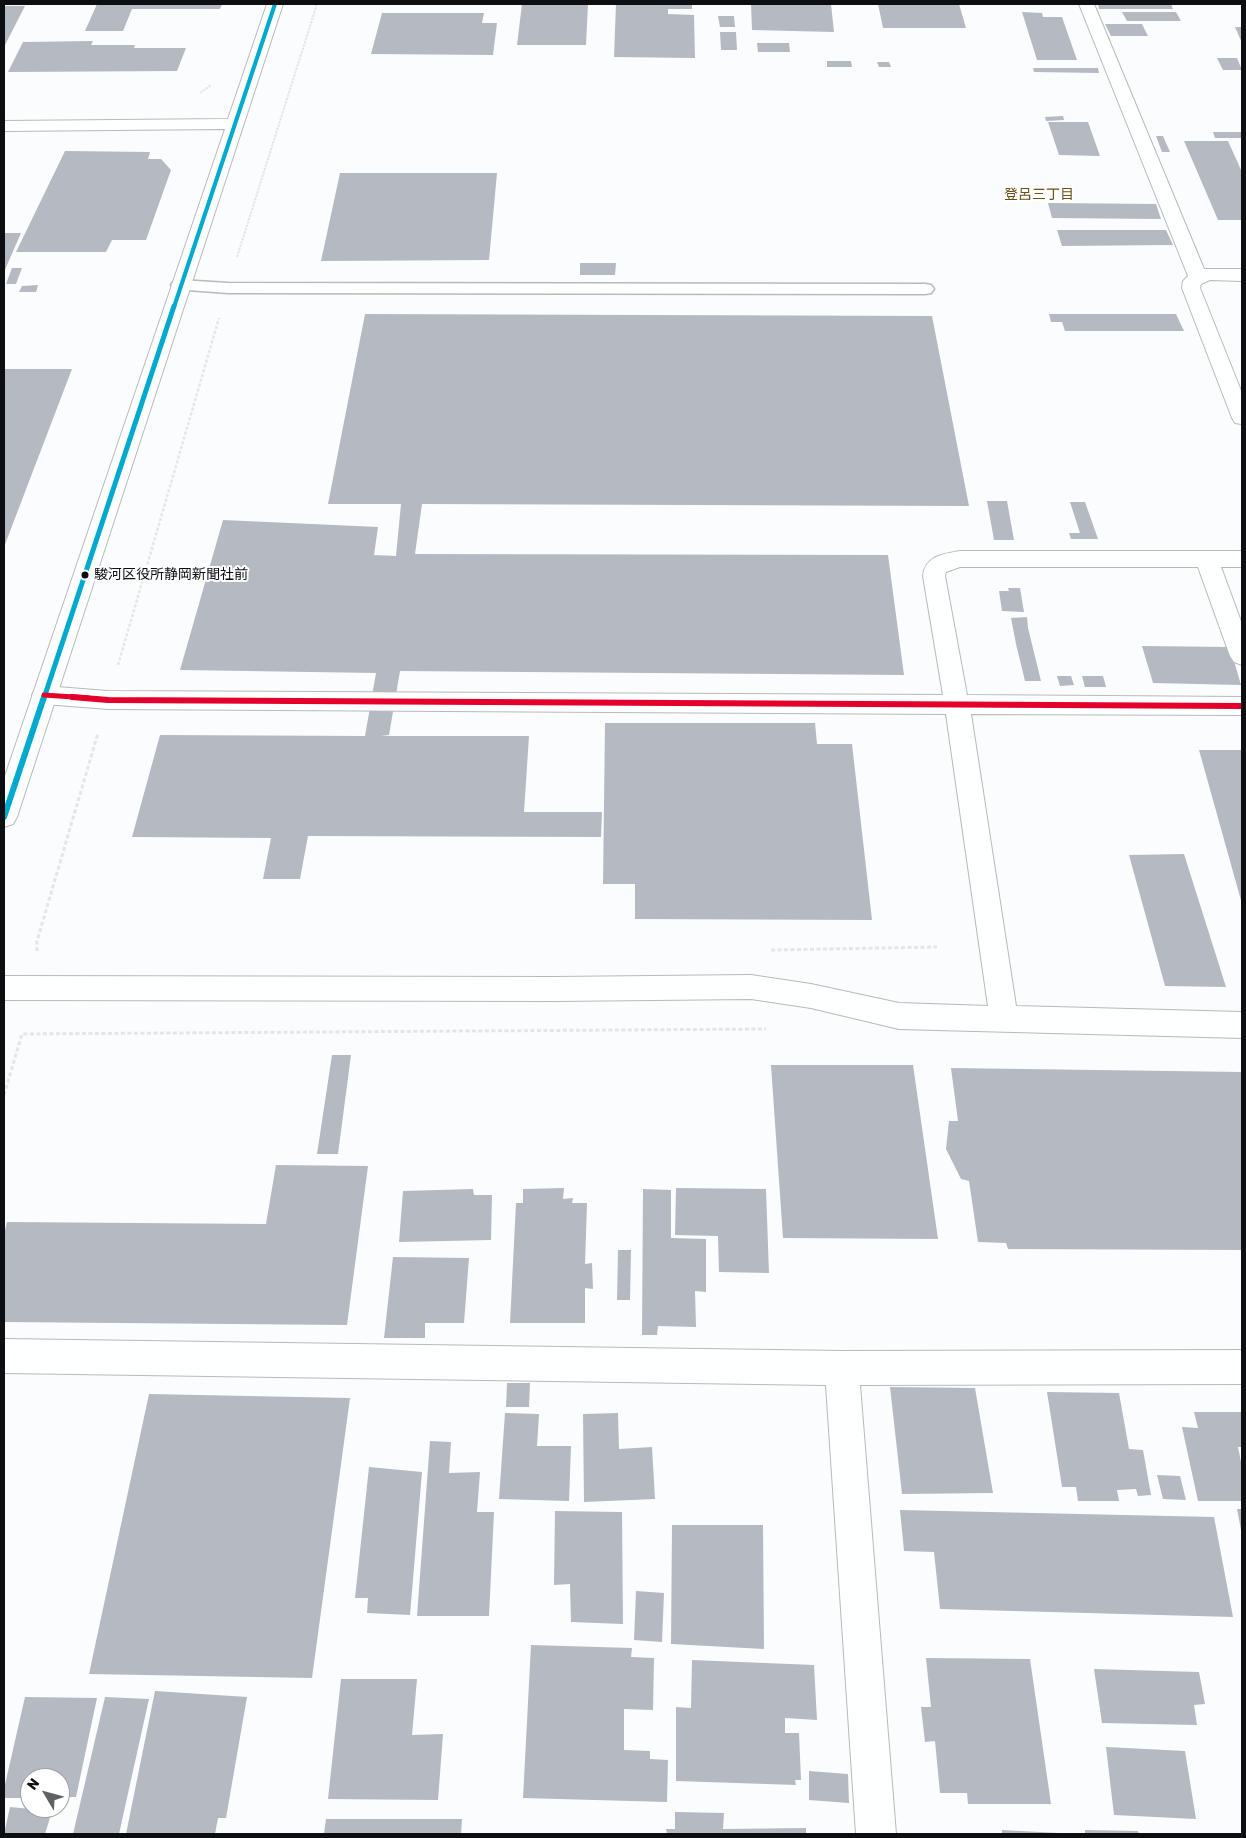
<!DOCTYPE html>
<meta charset="utf-8">
<style>
body{margin:0}
#map{position:relative;width:1246px;height:1838px;overflow:hidden;background:#fbfcfd;font-family:Rubik,sans-serif}
canvas{display:block}
.frame{position:absolute;inset:0;border:5px solid #0c0e12;pointer-events:none}
.north{position:absolute;left:20px;top:1768px;width:50px;height:50px;box-sizing:border-box;background:#fff;border:1px solid #9e9fa0;border-radius:50%;rotate:307deg;font-size:14px;font-weight:700;line-height:20px;text-align:center;color:#0c0e12}
.north::after{content:'';display:block;margin:auto;width:18px;height:22px;background:#606164;clip-path:polygon(50% 0,100% 100%,50% 72%,0 100%)}
</style>
<div id="map">
<canvas width="1246" height="1838"></canvas>
<div class="frame"></div>
<div class="north">N</div>
</div>
<script>
const ctx = document.querySelector('canvas').getContext('2d');
ctx.lineJoin = 'round';
function fill(path, color) { ctx.fillStyle = color; ctx.fill(path, 'evenodd'); }
function trace(path, color, width, dash) { ctx.strokeStyle = color; ctx.lineWidth = width; ctx.lineCap = dash ? 'butt' : 'round'; ctx.setLineDash(dash || []); ctx.stroke(path); }
function drawText(font, color, halo, rows, align = 'center') {
  ctx.font = font + ' Rubik,"Noto Sans JP",sans-serif'; ctx.lineWidth = 4; ctx.setLineDash([]); ctx.textBaseline = 'middle'; ctx.strokeStyle = halo; ctx.fillStyle = color; for (const [text, x, y, turn = 0] of rows) {
    ctx.save(); ctx.translate(x, y); ctx.rotate((+turn || 0) * Math.PI / 180); ctx.textAlign = isNaN(turn) ? turn : align; if (halo) ctx.strokeText(text, 0, 0); ctx.fillText(text, 0, 0); ctx.restore();
  }
}
const building = new Path2D(`
 M97,4H222L220,9H132L123,31H85Z
 M522,4H588L586,45H517Z
 M616,4H692V9H668V14L694,15L695,58L614,57Z
 M751,4H831L834,32L752,30Z
 M878,4H959L966,28H883Z
 M1098,4H1171L1173,9H1099Z
 M4,6H25L4,47Z
 M1022,12L1042,13L1043,17H1062L1077,60H1037Z
 M1122,12H1176L1181,21H1127Z
 M382,13H484L482,23H497L493,55L371,54Z
 M718,16H734L735,27H720Z
 M1105,24H1142L1148,36H1111Z
 M1235,27H1242V43Z
 M720,32H736L737,50H721Z
 M93,41L91,45H135L134,48H186L177,71L8,72L23,42Z
 M757,43H789L790,52H758Z
 M1217,58H1237L1242,70H1223Z
 M827,61H851L852,67H827Z
 M877,62H889L891,67H879Z
 M1033,68H1098L1099,73L1034,72Z
 M1063,116L1064,120L1046,121L1045,117Z
 M1048,122H1088L1100,156L1059,155Z
 M1213,132H1242V138H1215Z
 M1156,136H1163L1170,152H1162Z
 M1184,141H1228L1242,172V220H1218Z
 M65,151L150,152L148,159H161L171,170L146,240H112L106,252H16Z
 M340,173H497L489,260L321,261Z
 M1048,203L1156,204L1161,219L1052,218Z
 M1057,230H1166L1173,245L1062,246Z
 M4,233H21L4,272Z
 M580,263H616L615,275H580Z
 M12,268H22L16,284H6Z
 M38,285L36,292H19L22,286Z
 M365,314L932,316L969,506L422,504L415,554L888,555L904,675L400,671L389,735L381,736H529L524,812H602L601,837L308,836L300,879H263L271,838L132,837L160,735L365,736L376,673L180,670L223,520L378,527L374,555L396,556L401,504H328Z
 M1049,314H1176L1184,331H1065L1062,322H1051Z
 M4,369H72L4,547Z
 M987,501H1007L1014,540H994Z
 M1070,502H1085L1098,539H1071L1069,533H1080Z
 M1008,588H1020L1024,612L1002,611L999,591H1009Z
 M1027,617L1028,628L1041,681H1025L1016,644L1011,618Z
 M1142,646L1230,647L1241,685L1153,683Z
 M1057,676H1071L1074,685L1060,686Z
 M1082,676H1103L1106,687H1085Z
 M605,723H815L817,744H852L872,920L635,919V884H603Z
 M1199,750H1242V904Z
 M1184,854L1226,987L1165,986L1129,855Z
 M332,1055H351L338,1154H317Z
 M771,1065H913L938,1239L783,1238Z
 M951,1068L1242,1072V1250L1008,1249L1006,1243L978,1242L969,1181L961,1179L946,1149L949,1121H958Z
 M276,1165L368,1166L347,1325L4,1322V1235L7,1222L266,1224Z
 M564,1188L563,1199L573,1198L572,1203H587L585,1264L592,1263L593,1289L585,1288V1323H510L516,1203H523V1189Z
 M676,1188L766,1189L769,1273L719,1272L718,1236L675,1235Z
 M473,1189L474,1195H492L491,1240L399,1242L403,1191Z
 M643,1189L671,1190V1238L706,1239V1292L695,1291L696,1327L658,1326L657,1335H642Z
 M618,1250H631L630,1300H617Z
 M393,1257L469,1258L464,1323H425V1338H384Z
 M507,1383H530L529,1407H506Z
 M890,1387L975,1388L993,1493L902,1494Z
 M1047,1392L1119,1393L1129,1449L1143,1450L1151,1495L1138,1496L1136,1489L1117,1490L1119,1501H1078L1076,1487H1062Z
 M149,1394L350,1398L312,1678L89,1674Z
 M1194,1412H1242V1447H1238L1242,1467V1501H1198L1182,1427L1198,1428Z
 M505,1413L539,1414L537,1446H571L569,1501L499,1499Z
 M618,1413L619,1449L652,1447L655,1499L584,1502L583,1414Z
 M430,1441L451,1442L449,1473L480,1472L477,1512H494L489,1616H417Z
 M369,1467L422,1472L410,1615L367,1613L368,1598H355Z
 M1157,1475L1180,1476L1186,1500L1163,1499Z
 M1237,1509H1242V1530H1241Z
 M900,1510L1214,1517L1233,1617L940,1609L934,1552L904,1551Z
 M555,1511L622,1512L623,1624L571,1622L570,1584L554,1585Z
 M672,1525H763L764,1649L671,1644Z
 M636,1591L664,1593L662,1642L634,1640Z
 M531,1645L632,1648L631,1657L654,1658L653,1710L624,1709V1750L650,1751V1759L668,1760L667,1802L523,1798Z
 M926,1658L1030,1659L1051,1804H968L967,1793H940L935,1741L925,1742L921,1707H931Z
 M692,1660L814,1665L817,1720L785,1718V1733H799L801,1780H795L796,1785L676,1781V1707L691,1708Z
 M1094,1669L1199,1672L1205,1704L1194,1705L1197,1725L1102,1723Z
 M341,1679H417L412,1735L443,1734L438,1800L328,1799Z
 M155,1691L247,1697L226,1818H218L215,1834H126Z
 M25,1697L97,1698L76,1797H60V1778H30V1798H4V1789Z
 M105,1697L149,1699L119,1834H73Z
 M1106,1747L1185,1751L1196,1819L1114,1815Z
 M809,1771L848,1774L849,1803L809,1800Z
 M10,1807L52,1811L45,1834H4Z
 M675,1812L724,1813L723,1829L806,1828V1834H667L666,1829H675Z
 M326,1819H462L461,1834H324Z
 M1002,1830L1059,1833V1834H1002Z
 M1085,1830L1138,1831L1139,1834H1085Z`);
const pathFar2 = new Path2D(`
 M200,93L211,85
 M237,257L317,4`);
const pathFar1 = new Path2D(`
 M118,665L219,318`);
const path = new Path2D(`
 M771,950L937,947
 M37,951V941L98,733
 M4,1095L22,1034L766,1029`);
const service = new Path2D(`
 M180,280L228,283L925,284L931,285L934,289L931,293L925,294L228,293L174,289L171,285L174,281Z`);
const minor = new Path2D(`
 M1079,4H1094L1204,269H1242V281L1210,280L1201,284L1200,288L1242,393V424L1235,423L1232,418L1182,288L1183,281L1188,276Z
 M960,551H1242V567H1221L1242,624V665L1234,662L1230,656L1198,567H960L946,572L945,576L967,695L1242,697V715L971,714L1016,1006L1242,1012V1038L899,1029L811,1008L751,999L554,1001L4,1000V976L554,977L751,975L811,984L899,1003L988,1006L946,714L108,709L44,704L35,701L32,695L35,689L44,686L108,691L943,695L923,576C925,556 943,554 960,551Z
 M4,1339L842,1351L1242,1350V1384L860,1385L896,1834H856L826,1385L4,1373Z`);
const tertiary = new Path2D(`
 M267,4H283L17,817L13,824L4,827V779L225,129L4,131V121L228,119Z`);
const bus1Far2 = new Path2D(`
 M174,307L275,4`);
const bus1Far1 = new Path2D(`
 M44,698L174,306`);
const bus1 = new Path2D(`
 M4,817L44,697`);
const bus2Far1 = new Path2D(`
 M44,695L88,698`);
const bus2 = new Path2D(`
 M72,697L108,700L1242,706`);
const markers = [
 [85,575,4.5,"#0c0e12"]
];
const farNeighbourhoodnames = [
 ["登呂三丁目",1039,195]
];
const busNames = [
 ["駿河区役所静岡新聞社前",94,575]
];
fill(building, '#b5b9c2');
trace(service, '#b8b9bc', 3);
trace(minor, '#b8b9bc', 2);
trace(tertiary, '#b8b9bc', 2);
trace(pathFar2, '#e5e5e6', 2, [2.5, 1]);
trace(pathFar1, '#e5e5e6', 2.5, [3, 2]);
trace(path, '#e5e5e6', 3, [4, 2.5]);
fill(service, '#feffff');
fill(minor, '#feffff');
fill(tertiary, '#feffff');
trace(bus1Far2, '#00a9ce', 4);
trace(bus1Far1, '#00a9ce', 5);
trace(bus1, '#00a9ce', 6);
trace(bus2Far1, '#e4002b', 5);
trace(bus2, '#e4002b', 6);
for (const [x, y, r, color] of markers) { const dot = new Path2D(); dot.arc(x, y, r, 0, 2 * Math.PI); ctx.fillStyle = color; ctx.fill(dot); trace(dot, '#fff', 2); }
drawText('14px', '#685116', '#fff', farNeighbourhoodnames);
drawText('14px', '#0c0e12', '#fff', busNames, 'left');
</script>
